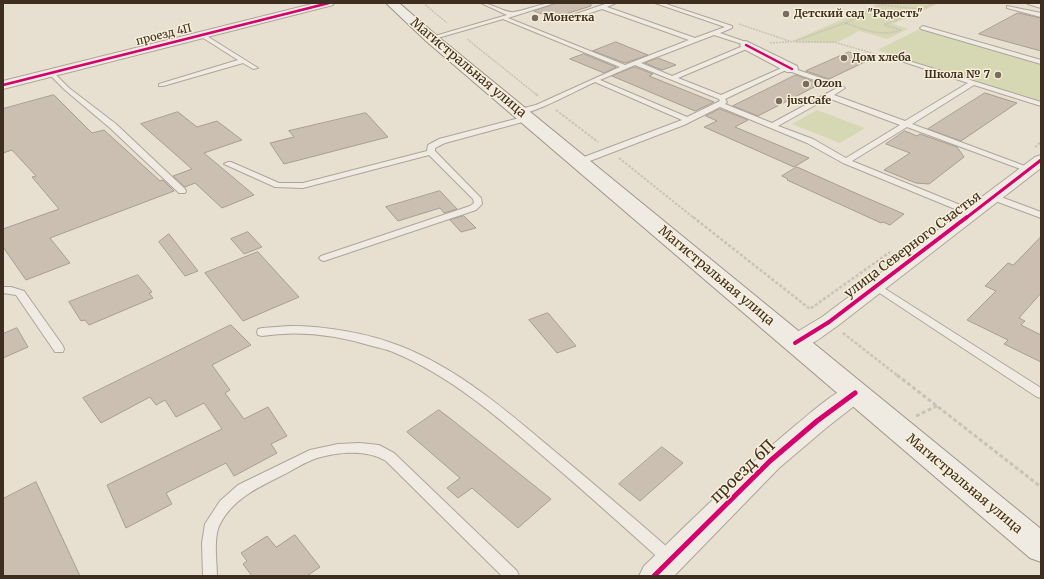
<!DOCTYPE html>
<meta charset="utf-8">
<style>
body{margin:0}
#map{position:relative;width:1044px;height:579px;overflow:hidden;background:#e7e0d1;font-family:Merriweather,serif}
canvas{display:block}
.frame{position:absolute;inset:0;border:4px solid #3d2e20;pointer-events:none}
</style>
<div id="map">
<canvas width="1044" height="579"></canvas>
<div class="frame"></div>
</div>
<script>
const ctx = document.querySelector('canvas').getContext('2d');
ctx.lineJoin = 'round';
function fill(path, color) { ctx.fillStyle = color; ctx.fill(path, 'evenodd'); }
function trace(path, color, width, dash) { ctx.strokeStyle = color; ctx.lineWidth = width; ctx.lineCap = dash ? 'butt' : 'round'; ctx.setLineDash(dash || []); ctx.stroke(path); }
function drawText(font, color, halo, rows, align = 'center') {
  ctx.font = font + ' Merriweather,serif'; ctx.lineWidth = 3; ctx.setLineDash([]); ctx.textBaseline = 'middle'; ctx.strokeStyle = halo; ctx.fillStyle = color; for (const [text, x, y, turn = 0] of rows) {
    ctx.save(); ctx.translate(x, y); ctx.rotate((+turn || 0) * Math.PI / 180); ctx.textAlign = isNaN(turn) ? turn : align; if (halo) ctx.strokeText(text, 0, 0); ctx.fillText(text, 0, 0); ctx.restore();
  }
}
const green = new Path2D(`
 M868,3H940L893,24L908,29L887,39L859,31L836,43L790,42L876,5Z
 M920,29L1041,64V101L877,50Z
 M817,110L865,128L840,143L792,124Z`);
const building = new Path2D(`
 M556,3H591V6L553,18L534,11Z
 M1018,13L1041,18V51L979,34Z
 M616,42L648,55L625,63L593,51Z
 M849,52L871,59L829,79L806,71Z
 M584,54L616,67L604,73L570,59Z
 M658,58L676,65L662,70L645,63Z
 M635,67L653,74L649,76L714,102L695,111L612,76Z
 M796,75L820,84L758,116L733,106Z
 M985,93L1017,103L961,141L928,129Z
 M54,95L92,133L104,130L160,181L163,180L174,191L50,238L70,263L26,280L3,247V229L59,209L32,177L36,176L12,150L3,153V109Z
 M720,109L748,120L735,127L809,158L794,167L704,127L717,121L706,116Z
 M178,112L197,127L217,121L242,140L204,153L254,195L222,208L195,183L185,187L173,176L192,169L141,124Z
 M366,113L388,137L284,164L270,143L294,137L289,131Z
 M905,131L917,136L920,134L957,147L964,157L929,184L916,183L884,170L910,153L886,144Z
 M797,167L853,192L904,214L890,225L883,222L881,223L787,180L788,179L782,176Z
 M440,191L457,209L444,213L440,208L398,221L386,207Z
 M464,216L476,228L461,232L450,220Z
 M248,232L262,247L244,254L231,239Z
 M169,234L198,271L185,276L159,242Z
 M1041,237V293L1019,318L1025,321L1021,325L1041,335V362L1004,344L1008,340L967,320L996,291L985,286L1008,263L1013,265Z
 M258,252L299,297L243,321L205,273Z
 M138,275L152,292L149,293L153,298L89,325L85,320L81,321L69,302Z
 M548,313L576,346L557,353L529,320Z
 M231,325L251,345L212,365L230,390L225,393L244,419L268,407L287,436L271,444L277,453L234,476L226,463L166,493L172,504L126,528L107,485L222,429L204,403L176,417L165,400L156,405L150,397L101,423L83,398Z
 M17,328L28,347L3,358V334Z
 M439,410L451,419L551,499L518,528L472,488L458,498L447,488L460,478L407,432Z
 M662,447L683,463L640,501L619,484Z
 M36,482L60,533L80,576H3V499Z
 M295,535L320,567L307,576H252L243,564L247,561L241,553L267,536L276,547Z`);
const pathFar3 = new Path2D(`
 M423,3L447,23
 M882,5L920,9
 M846,23C864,30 882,37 901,30L884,25L935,3
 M739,24L792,42L848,22L884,3
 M467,39L537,95
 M796,42H834L896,60
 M770,43L789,42`);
const pathFar2 = new Path2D(`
 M536,94L538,96
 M556,110L598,142
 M1035,147L1041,142
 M619,158L694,218`);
const pathFar1 = new Path2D(`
 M693,217L810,309L890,252
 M843,333L898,376`);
const path = new Path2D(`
 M897,375L1041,487
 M916,416L937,406`);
const lane = new Path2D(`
 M481,3C492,3 506,14 514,12C528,10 540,3 555,3L508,18L625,65L689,40L602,9L566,21L564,20V18L608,3H616L607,7L695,38L725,27L655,3H663L732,26V28L720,33L746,42L750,47L749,48L678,78L721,95L786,66L839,84L845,88L834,95L905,121L968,83L904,62L909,61L1041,102V106L974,85L912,124L1033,169L1032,171H1026L907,127L852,161L975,211L976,213L975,215L972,216L843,163L807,143L720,107L684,125L582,164H576V160L682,120L595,82C579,89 531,116 516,114V110L536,105L620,67L503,19L431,40L428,38L507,15ZM714,35L742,44L743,46L672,76L641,63ZM635,65L719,99L720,101L687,117L600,80ZM786,70L837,88L772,123L725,104L727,102L725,99ZM828,98L900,125L846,158L813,139L778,126Z
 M1027,3L1041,4V8L1028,4Z
 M1007,6L1041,13V17L1007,8Z
 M923,26L1041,60V64L921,29L920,28Z
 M202,33L258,68L253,69L243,63L163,86H159V84L238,60L200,36V34Z
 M49,72H53L69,88L116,124L185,189L186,191L185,193H179L110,128L65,90L49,74Z
 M527,116H530V120L445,143L435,148V151L481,198L482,204L476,210L324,261L321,260L319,258L321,256L470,206L474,203L473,199L429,155L303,188L275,187L224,164L228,162H231L279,183H303L427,151L428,145L439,139Z
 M993,194L1041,212V218L990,199L989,197Z
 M876,283L1041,388V398L1037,397L872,288L871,286Z
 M3,287H11L24,291L63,346L64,349L63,352H55L16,295L3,293Z
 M290,326C325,326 368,333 400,346C457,368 506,410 552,449C593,483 634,518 674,553L676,558L674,563L669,564L664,563C624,527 584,491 544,457C498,417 449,375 393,352C386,349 379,348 372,346C336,335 299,330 262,336L258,335L257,332L258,329L262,328Z
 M360,443L379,445L394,453L517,571L519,576H502L386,461C367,449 338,452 317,458C305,462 293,470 281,476C257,488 233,499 220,524C213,537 217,562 217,576H203L202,543L205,524L220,501L238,485L310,450L338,444Z`);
const street = new Path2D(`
 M316,3H334L333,5L3,89V81Z
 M746,41L797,66L798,69L797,72H787L742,48L740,45L742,42Z
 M1041,155V168L836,327C822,336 805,353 787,348L784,343L787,338L822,317L1035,157Z
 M855,384L863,387L867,393L863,399L826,428L779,468L674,576H639L644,566C694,518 744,468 797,424C813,411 836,390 855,384Z`);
const secondary = new Path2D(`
 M386,3H399L436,35L1041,529V562L1030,558L426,41Z`);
const cyclewayFar3 = new Path2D(`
 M746,45L792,69
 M3,85L329,3`);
const cyclewayFar2 = new Path2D(`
 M966,218L1041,160`);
const cyclewayFar1 = new Path2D(`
 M795,343L829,322L967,217`);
const cycleway = new Path2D(`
 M654,576L770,461L817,421L855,393`);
const markers = [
 [786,14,4,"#786c5e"],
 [535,18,4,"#786c5e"],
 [844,58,4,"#786c5e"],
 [998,75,4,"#786c5e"],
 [806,84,4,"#786c5e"],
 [779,101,4,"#786c5e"]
];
const farPoinames = [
 ["Детский сад \"Радость\"",794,14],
 ["Монетка",543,18],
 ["Дом хлеба",852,58],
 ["Школа № 7",990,75,"right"],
 ["Ozon",814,84],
 ["justCafe",787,101]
];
const farStreetnames = [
 ["проезд 4П",164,35,-14]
];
const streetNames = [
 ["Магистральная улица",468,68,40],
 ["улица Северного Счастья",913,245,-37],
 ["Магистральная улица",716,276,40],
 ["Магистральная улица",964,484,40]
];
const nearStreetnames = [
 ["проезд 6П",743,472,-44]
];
fill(green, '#d6d7b3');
fill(building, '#cbbfb2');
trace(building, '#a89c90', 1);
trace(lane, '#ada599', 2);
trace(street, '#ada599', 2);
trace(secondary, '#9c958a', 2);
trace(pathFar3, '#c8c2b9', 1.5, [2, 1]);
trace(pathFar2, '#c8c2b9', 2, [2.5, 1.5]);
trace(pathFar1, '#c8c2b9', 2.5, [3, 2]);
trace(path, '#c8c2b9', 3, [4, 2.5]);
fill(lane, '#efebe3');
fill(street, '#efebe3');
fill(secondary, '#efebe3');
trace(cyclewayFar3, '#d6006c', 2.5);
trace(cyclewayFar2, '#d6006c', 3);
trace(cyclewayFar1, '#d6006c', 4);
trace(cycleway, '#d6006c', 5);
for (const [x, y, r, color] of markers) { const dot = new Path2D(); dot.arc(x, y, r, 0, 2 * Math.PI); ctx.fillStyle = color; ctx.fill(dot); trace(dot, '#f7eed8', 1.5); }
drawText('bold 11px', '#3d2e20', '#f7eed8', farPoinames, 'left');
drawText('11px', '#3d2e20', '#f7eed8', farStreetnames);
drawText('13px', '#3d2e20', '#f7eed8', streetNames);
drawText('16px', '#3d2e20', '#f7eed8', nearStreetnames);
</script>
